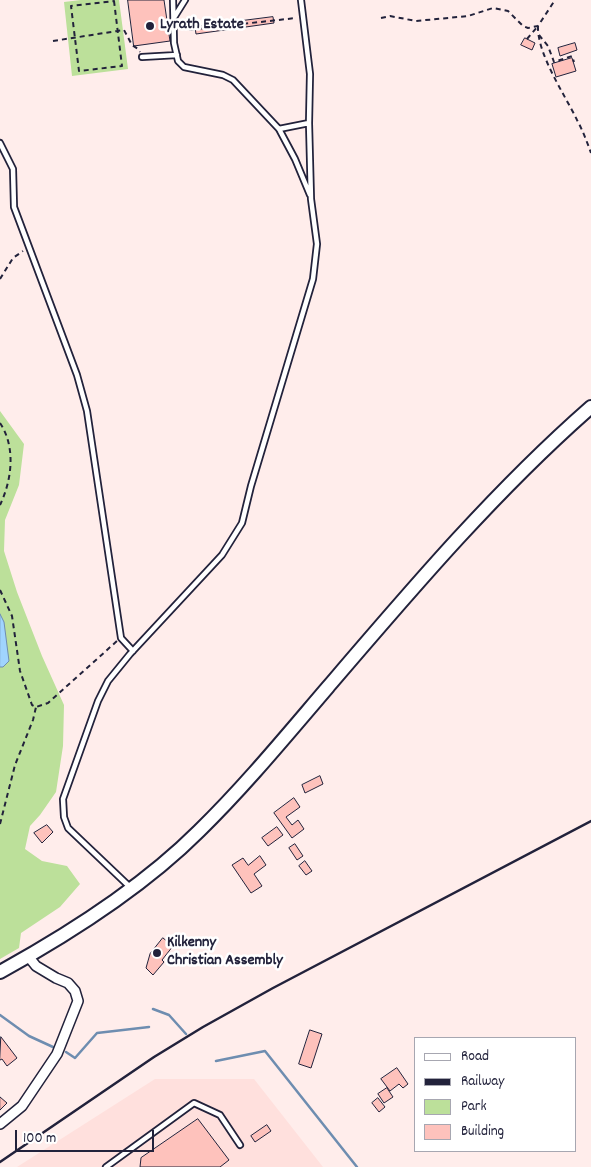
<!DOCTYPE html>
<style>
body{margin:0}
#map{position:relative;width:591px;height:1167px;overflow:hidden;background:#ffedeb;font-family:Dekko,sans-serif}
canvas{display:block}
.legend{position:absolute;left:414px;top:1037px;width:162px;height:115px;box-sizing:border-box;background:#fff;border:1px solid #a7a7b1;margin:0;padding:6px 9px;list-style:none;font-size:15px;color:#22223b}
.legend li{display:flex;align-items:center;gap:10px;height:25px}
.legend b{width:25px;border:1px solid #a7a7b1}
.scale{position:absolute;left:15px;top:1130px;width:139px;height:22px;box-sizing:border-box;border:2px solid #22223b;border-top:0;padding-left:6px;font-size:15px;line-height:18px;white-space:nowrap;color:#22223b;-webkit-text-stroke:4px #fff;paint-order:stroke}
</style>
<div id="map">
<canvas width="591" height="1167"></canvas>
<ul class="legend">
<li><b style="height:6px;background:#fff"></b>Road</li>
<li><b style="height:6px;background:#22223b"></b>Railway</li>
<li><b style="height:14px;background:#bce09a"></b>Park</li>
<li><b style="height:14px;background:#fec2bc"></b>Building</li>
</ul>
<div class="scale">100 m</div>
</div>
<script>
const ctx = document.querySelector('canvas').getContext('2d');
ctx.lineJoin = 'round';
function fill(path, color) { ctx.fillStyle = color; ctx.fill(path, 'evenodd'); }
function trace(path, color, width, dash) { ctx.strokeStyle = color; ctx.lineWidth = width; ctx.lineCap = dash ? 'butt' : 'round'; ctx.setLineDash(dash || []); ctx.stroke(path); }
function drawText(font, color, halo, rows, align = 'center') {
  ctx.font = font + ' Dekko,sans-serif'; ctx.lineWidth = 5; ctx.setLineDash([]); ctx.textBaseline = 'middle'; ctx.strokeStyle = halo; ctx.fillStyle = color; for (const [text, x, y, turn = 0] of rows) {
    ctx.save(); ctx.translate(x, y); ctx.rotate((+turn || 0) * Math.PI / 180); ctx.textAlign = isNaN(turn) ? turn : align; if (halo) ctx.strokeText(text, 0, 0); ctx.fillText(text, 0, 0); ctx.restore();
  }
}
const built = new Path2D(`
 M155,1079H254L323,1167H17Z`);
const green = new Path2D(`
 M81,0H119L128,69L72,76L64,2Z
 M0,411L24,444L19,485L5,520L4,551L17,592L42,656L64,705L63,746L56,792L40,815L30,826L25,849L42,861L67,866L80,884L60,907L21,933L19,948L0,959Z`);
const water = new Path2D(`
 M0,614L4,622L9,661L3,667H0Z`);
const stream = new Path2D(`
 M153,1009L169,1015L186,1034
 M0,1015L29,1036L53,1047
 M66,1052L75,1058L97,1033L149,1027
 M216,1061L265,1051L357,1167`);
const building = new Path2D(`
 M128,0H164L170,41L134,46Z
 M273,17L274,23L196,34L195,27Z
 M525,38L535,43L532,50L521,45Z
 M575,43L577,50L560,56L558,48Z
 M572,58L576,71L556,77L552,64Z
 M320,776L323,784L305,793L302,785Z
 M294,798L300,807L286,817L292,825L298,820L304,829L292,838L274,813Z
 M47,825L53,832L42,843L34,833Z
 M277,827L283,835L268,846L262,838Z
 M295,844L303,856L297,860L289,848Z
 M260,856L266,865L254,874L262,886L251,893L232,865L243,858L248,865Z
 M305,861L312,871L306,875L299,866Z
 M163,938L173,946L162,960L164,962L153,975L146,968L150,954Z
 M310,1030L322,1034L311,1068L299,1064Z
 M1,1037L17,1058L7,1066L2,1059L0,1060Z
 M397,1068L408,1084L403,1088L399,1084L390,1091L381,1079Z
 M387,1088L393,1097L384,1103L378,1094Z
 M0,1097L7,1103L0,1110Z
 M378,1098L385,1107L379,1112L372,1103Z
 M198,1119L229,1160L220,1167H140L141,1158Z
 M267,1125L271,1131L255,1142L251,1136Z`);
const path = new Path2D(`
 M114,1L122,66L79,71L71,6Z
 M381,18L390,16L416,21L468,16L493,8L508,11L523,26L528,28L538,26L555,0
 M179,23L186,21L188,30L296,18
 M538,26C537,54 565,95 577,120C583,131 587,142 591,153
 M539,35L548,46L554,62L572,56L574,62
 M527,39L538,26
 M53,41L124,30L132,45L138,49L140,52
 M0,279L13,258L23,251
 M0,423C16,447 12,480 0,505
 M0,590L12,616L20,671L32,705L36,707L48,703L117,641
 M0,824L15,765L33,720L36,707`);
const service = new Path2D(`
 M173,0L174,43L178,61L184,67L223,75L233,80L279,129L295,159L310,195
 M175,16L185,0
 M142,57L177,55
 M279,129L309,123
 M0,143L13,169L14,207L77,375L87,411L121,638L133,651
 M131,888L68,828L64,817L63,799L98,701L108,681L130,654L222,555L242,523L251,486L313,279L317,244L311,199L309,123L310,74L301,0
 M106,1167L194,1103L220,1115L240,1145`);
const minor = new Path2D(`
 M0,1124L22,1106L57,1054L78,1001L75,991L68,983L56,978L36,966L28,956`);
const secondary = new Path2D(`
 M0,972C69,934 143,887 199,831C245,786 286,736 328,687C411,590 495,491 591,407`);
const rail = new Path2D(`
 M0,1162L154,1057L203,1027L273,988L591,821`);
const markers = [
 [150,26,5,"#22223b"],
 [157,953,5,"#22223b"]
];
const poiNames = [
 ["Lyrath Estate",160,26],
 ["Kilkenny",167,944],
 ["Christian Assembly",167,962]
];
fill(built, '#ffe0dd');
fill(green, '#bce09a');
fill(water, '#a0d4fe');
trace(water, '#6e8db0', 1);
trace(stream, '#6e8db0', 2.5);
fill(building, '#fec2bc');
trace(building, '#22223b', 1);
trace(service, '#22223b', 8);
trace(minor, '#22223b', 12);
trace(secondary, '#22223b', 16);
trace(path, '#22223b', 2, [5, 4]);
trace(service, '#fff', 4.5);
trace(minor, '#fff', 9);
trace(secondary, '#fff', 12);
trace(rail, '#22223b', 2.5);
for (const [x, y, r, color] of markers) { const dot = new Path2D(); dot.arc(x, y, r, 0, 2 * Math.PI); ctx.fillStyle = color; ctx.fill(dot); trace(dot, '#fff', 2); }
drawText('bold 16px', '#22223b', '#fff', poiNames, 'left');
</script>
